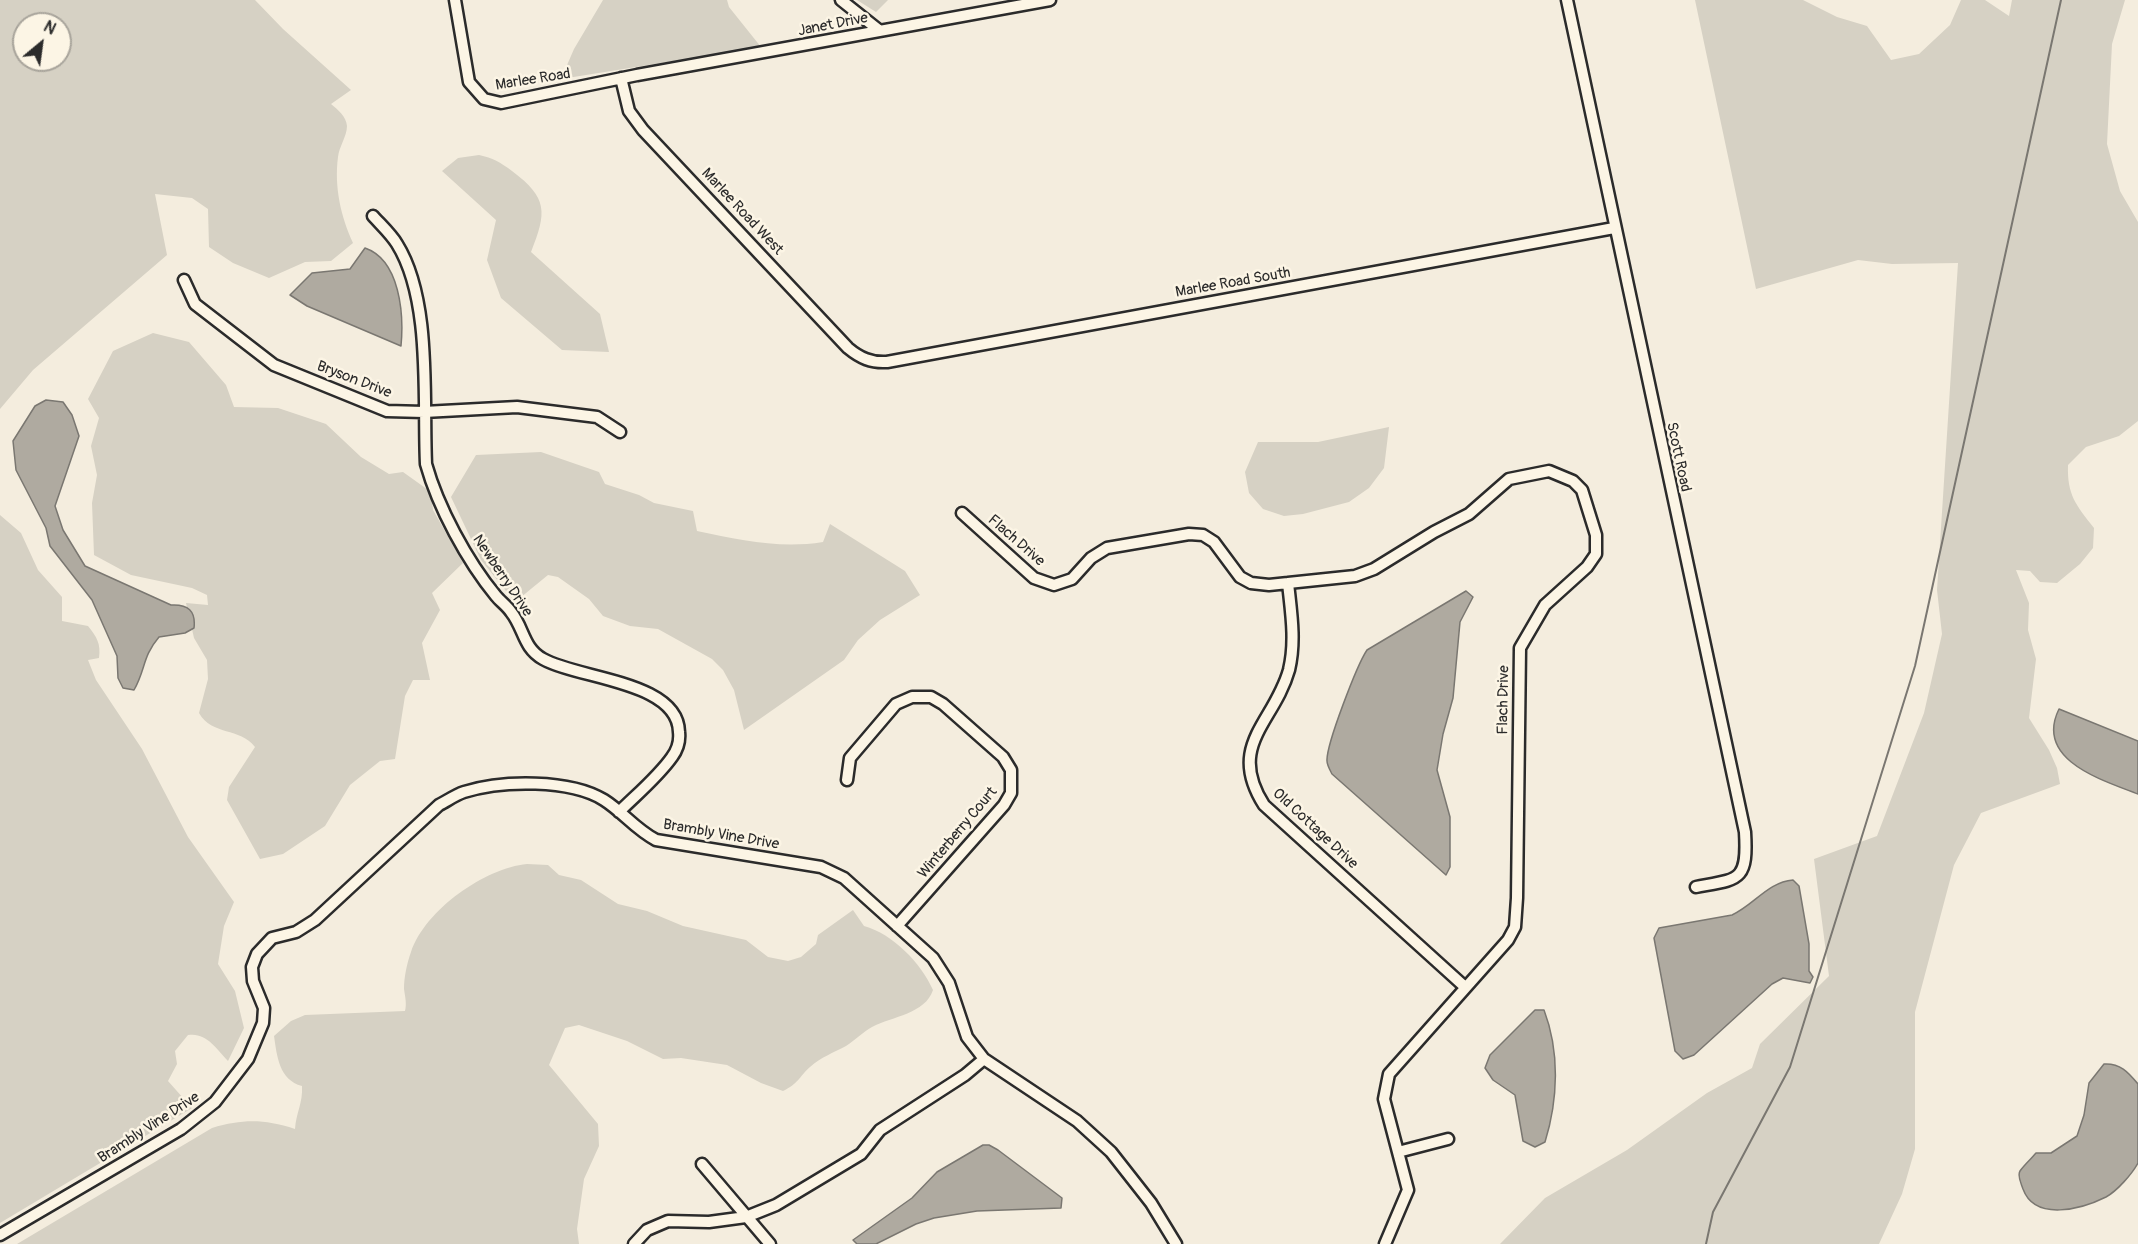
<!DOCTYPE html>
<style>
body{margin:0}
#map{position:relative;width:2138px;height:1244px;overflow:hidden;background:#f4edde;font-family:Pangolin,sans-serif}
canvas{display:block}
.north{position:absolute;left:12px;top:12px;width:60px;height:60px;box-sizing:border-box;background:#fcf5e5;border:2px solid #a8a49b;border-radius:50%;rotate:29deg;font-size:16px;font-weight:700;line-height:24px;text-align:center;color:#2b2b2b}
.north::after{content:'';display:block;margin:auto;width:21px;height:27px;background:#2b2b2b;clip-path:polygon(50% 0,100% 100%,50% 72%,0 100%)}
</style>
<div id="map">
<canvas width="2138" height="1244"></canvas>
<div class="north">N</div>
</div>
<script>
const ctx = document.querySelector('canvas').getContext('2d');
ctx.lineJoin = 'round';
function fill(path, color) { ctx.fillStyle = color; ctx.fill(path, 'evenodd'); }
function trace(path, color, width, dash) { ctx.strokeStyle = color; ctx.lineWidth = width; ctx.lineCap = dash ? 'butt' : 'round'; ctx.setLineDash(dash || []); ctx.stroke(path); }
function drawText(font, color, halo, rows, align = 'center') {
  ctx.font = font + ' Pangolin,sans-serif'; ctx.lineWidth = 5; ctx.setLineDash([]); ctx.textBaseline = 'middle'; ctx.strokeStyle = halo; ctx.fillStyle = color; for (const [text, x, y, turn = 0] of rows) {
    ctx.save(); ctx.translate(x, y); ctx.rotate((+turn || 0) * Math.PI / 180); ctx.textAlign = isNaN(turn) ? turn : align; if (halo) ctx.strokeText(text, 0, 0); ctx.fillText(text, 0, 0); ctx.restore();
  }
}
const green = new Path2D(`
 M0,0H255L283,29L351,90L331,104C338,110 346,116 347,126C347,136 339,147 338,157C334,187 341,217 353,243L331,261L305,262L269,278L233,263L209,247L208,209L192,198L155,194L167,255L33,370L0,409ZM24,24H60V60H24Z
 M603,0H727L729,7L761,47L561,79L574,49Z
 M857,0H888L876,12Z
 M1695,0H1803L1837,17L1867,26L1891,60L1919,54L1950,25L1961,0H1985L2009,16L2012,0H2125L2112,44L2107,144L2120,191L2138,222V421L2119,436L2086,447L2068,465C2067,495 2076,505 2094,528L2093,548L2080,564L2057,583L2040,582L2030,571L2016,570L2029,603L2028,630L2036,659L2029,718L2049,750L2057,768L2060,784L1981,813L1954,865L1915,1012V1149L1902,1194L1879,1244H1500L1545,1198L1627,1150L1707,1093L1752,1068L1760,1044L1829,976L1814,859L1877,836L1924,713L1942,634L1937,590L1958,263L1892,264L1858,260L1756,289Z
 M479,155C493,158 500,162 512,171C548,198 547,212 531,252L600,314L609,352L562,350L501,298L487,260L496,220L442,171L458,158Z
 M153,333L189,342L226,385L234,407L278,408L326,424L361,457L389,474L403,472L431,492L433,510L463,563L432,593L440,610L422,643L430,680H413L405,696L395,759L380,761L350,785L325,826L283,854L260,859L227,800L229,787L255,747C240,727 212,736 199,713L208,679L207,660L194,638L186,603L208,605L207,595L192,588L131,575L94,555L92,503L97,475L91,446L99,418L88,399L113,351Z
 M1389,427L1384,468L1369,488L1349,502L1303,514L1284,516L1263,509L1249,493L1245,472L1258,442H1318Z
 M541,452L599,472L605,484L639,495L654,503L693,511L697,531C740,540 780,549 823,542L830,524L905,571L920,595L880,620L858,640L844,660L744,730L734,690L723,670L712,659L658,629L630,626L603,616L589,599L558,577L548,575L515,602L481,560L451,497L476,455Z
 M0,515L21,533L38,570L62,597V621L88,626C97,637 101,644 99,658L88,660L96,680L142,749L188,837L234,902L224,926L218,964L235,991L244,1028L228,1061C216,1048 206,1032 188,1035L175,1051L177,1064L168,1081L192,1108L0,1223Z
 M527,864L548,865L559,875L581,880L618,904L647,911L683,926L746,940L768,957L788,961L801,957L816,944L818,935L853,910L864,926C893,934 921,963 933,990C925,1014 893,1016 872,1027C863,1032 855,1040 846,1046C833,1053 821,1057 810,1067C799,1077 798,1084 783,1091L761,1083L727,1065L681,1058L663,1059L627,1041L579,1025L565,1028L549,1065L598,1124L599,1146L584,1179L577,1229L579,1244H17L212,1128C243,1119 264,1119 295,1129C296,1113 303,1103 302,1086C279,1080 277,1056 274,1036L291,1021L305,1015L405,1011C407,1004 405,996 404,989C404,977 407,963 411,952C425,910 485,868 527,864Z`);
const water = new Path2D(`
 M365,248C400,260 404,314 401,346L307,306L290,295L312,273L350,269Z
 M46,400L63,402L72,415L79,436L55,506L63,530L85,566L171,605C188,604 196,611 194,628L185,633L159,637C142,657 146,669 134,690L123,688L118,678L117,656L92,600L50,546L46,528L16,470L13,441L35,406Z
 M1466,591L1473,597L1460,622L1453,698L1443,734L1437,770L1450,817V867L1446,875L1332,774C1330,770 1327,765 1327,761C1326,745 1357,665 1367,650Z
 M2059,709L2138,741V794C2102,780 2034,760 2059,709Z
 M1793,880L1799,886L1809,944V971L1813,977L1810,983L1783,978L1772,984L1694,1055L1683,1059L1675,1051L1654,938L1659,928L1732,915C1754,905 1768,882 1793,880Z
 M1535,1010H1544C1560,1052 1558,1100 1545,1142L1535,1147L1523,1141L1515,1095L1493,1080L1485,1068L1490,1055Z
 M2104,1064C2120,1063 2128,1072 2138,1084V1163C2132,1174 2117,1191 2106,1197C2082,1209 2035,1222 2023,1189C2021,1183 2017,1176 2020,1171C2024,1165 2031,1159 2036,1153H2051L2077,1136L2084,1115L2089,1083Z
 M983,1145H989L998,1150L1062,1198L1061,1208L977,1211L934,1218L916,1224L876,1244H857L853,1240L912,1198L937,1172Z`);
const stream = new Path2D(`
 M1706,1244L1713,1212L1790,1067L1915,666L2061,0`);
const minor = new Path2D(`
 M455,0L469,82L484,99L501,103L637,75L1050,0
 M841,0L880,31
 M1567,0L1745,832C1748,882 1739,879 1696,887
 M621,78L629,111L643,130L848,348C860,358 871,363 887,362L1614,228
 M373,216C381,225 391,234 397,244C432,300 423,399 426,464C438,507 467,561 496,596C500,601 507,606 511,612C524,628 523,648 543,659C578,679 678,681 679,732C680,741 678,749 672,757C658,777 636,795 619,812
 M184,280L195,304L274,365L387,411L424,412L517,407L597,417L620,432
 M962,513L1034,578L1054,585L1072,579L1091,558L1107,548L1189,534L1203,535L1214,542L1240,577L1251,583L1269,585L1355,576L1374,569L1434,532L1469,514L1509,479L1549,471L1573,481L1582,490L1596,535V554L1587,567L1545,605L1520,648L1517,898L1515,927L1508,940L1389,1074L1384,1099L1408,1190L1385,1244
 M1288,583C1291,612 1296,641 1289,670C1274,723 1226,745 1264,805L1465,987
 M847,780L850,758L896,704L912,697H931L943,704L1003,757L1011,770V793L1004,805L897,926
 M1398,1152L1448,1139
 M702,1164L770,1244
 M0,1235L181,1129L215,1102L248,1059L263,1023L264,1008L253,981L252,967L257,954L272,938L296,932L315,920L439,805C447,801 455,795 464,792C502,780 570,779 604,800C623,812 635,829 656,840L821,867L844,878L933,958L949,983L967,1037L984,1059L1077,1121L1111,1152L1151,1203L1176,1244
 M634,1244L647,1230L668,1221L709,1222L746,1217L776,1205L861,1154L880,1130L965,1075L984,1059`);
const streetNames = [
 ["Janet Drive",833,25,-11],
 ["Marlee Road",533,80,-9],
 ["Marlee Road West",742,212,47],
 ["Marlee Road South",1233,283,-10],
 ["Bryson Drive",354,380,21],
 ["Scott Road",1678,457,78],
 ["Flach Drive",1016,541,41],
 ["Newberry Drive",502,576,56],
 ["Flach Drive",1504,700,-89],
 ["Old Cottage Drive",1315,829,43],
 ["Winterberry Court",958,833,-50],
 ["Brambly Vine Drive",721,835,10],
 ["Brambly Vine Drive",149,1128,-33]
];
fill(green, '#d6d1c4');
fill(water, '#afaaa0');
trace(water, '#7a7771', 1.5);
trace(stream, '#7a7771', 2);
trace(minor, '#2b2b2b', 15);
trace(minor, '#fcf5e5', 10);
drawText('15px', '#2b2b2b', '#fcf5e5', streetNames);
</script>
